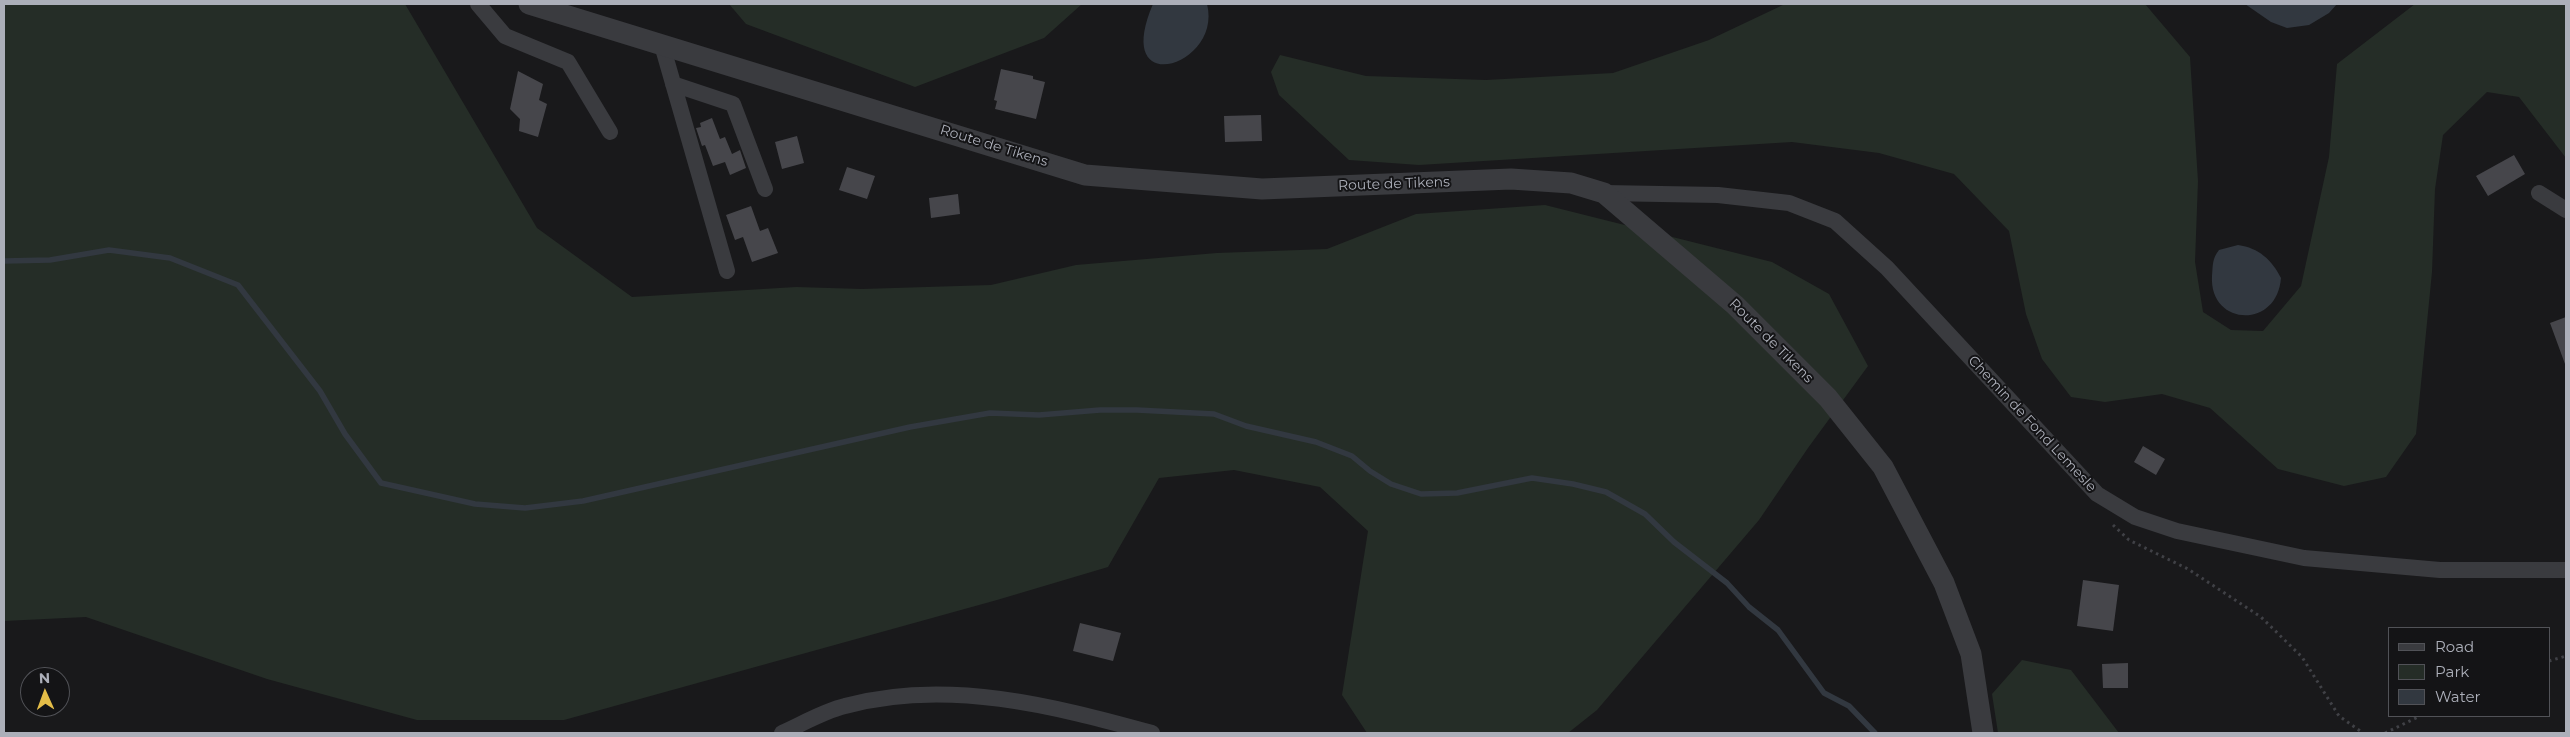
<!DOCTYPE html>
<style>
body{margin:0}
#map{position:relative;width:2570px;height:737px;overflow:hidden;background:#19191b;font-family:Montserrat,sans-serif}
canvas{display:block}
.frame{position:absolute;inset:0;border:5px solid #acafb9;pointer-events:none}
.legend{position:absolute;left:2388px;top:627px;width:162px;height:90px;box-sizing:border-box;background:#141416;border:1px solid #515257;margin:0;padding:6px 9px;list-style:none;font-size:15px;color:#acafb9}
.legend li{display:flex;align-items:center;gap:10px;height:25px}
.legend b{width:25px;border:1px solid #515257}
.north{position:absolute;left:20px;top:667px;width:50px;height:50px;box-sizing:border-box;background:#141416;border:1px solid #515257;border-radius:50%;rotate:358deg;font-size:14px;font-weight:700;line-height:20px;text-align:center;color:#acafb9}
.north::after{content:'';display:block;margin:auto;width:18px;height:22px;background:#e4bd48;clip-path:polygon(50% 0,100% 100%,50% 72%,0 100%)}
</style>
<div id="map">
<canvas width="2570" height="737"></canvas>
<div class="frame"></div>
<ul class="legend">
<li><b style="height:6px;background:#3a3b3f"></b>Road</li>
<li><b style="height:14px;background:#252d27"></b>Park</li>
<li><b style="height:14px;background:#323840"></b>Water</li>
</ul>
<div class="north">N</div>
</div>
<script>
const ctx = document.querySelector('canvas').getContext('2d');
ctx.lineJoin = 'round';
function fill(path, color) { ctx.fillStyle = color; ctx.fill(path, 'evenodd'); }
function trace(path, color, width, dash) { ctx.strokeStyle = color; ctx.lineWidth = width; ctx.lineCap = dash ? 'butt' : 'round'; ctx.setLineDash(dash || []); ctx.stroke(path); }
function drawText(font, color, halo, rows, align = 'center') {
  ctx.font = font + ' Montserrat,sans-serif'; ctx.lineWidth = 4; ctx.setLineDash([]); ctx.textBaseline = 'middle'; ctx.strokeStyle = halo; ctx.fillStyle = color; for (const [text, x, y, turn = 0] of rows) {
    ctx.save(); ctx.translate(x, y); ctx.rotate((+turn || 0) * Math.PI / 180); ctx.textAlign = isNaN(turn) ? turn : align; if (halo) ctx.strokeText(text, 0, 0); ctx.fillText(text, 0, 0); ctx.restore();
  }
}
const green = new Path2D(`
 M4,4H405L537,228L632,297L796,287L862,289L991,285L1076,265L1217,253L1327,249L1416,214L1545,205L1772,262L1829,294L1868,366L1808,448L1759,520L1597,710L1568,733H1367L1342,695L1368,531L1320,487L1234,470L1159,478L1108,567L997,600L564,720H417L267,679L86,617L4,621Z
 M729,4H1082L1044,38L915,87L746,24Z
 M1785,4H2145L2190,57L2198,181L2195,262L2203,312L2231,330L2263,331L2301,286L2329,157L2337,64L2415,4H2566V158L2519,97L2487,92L2443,135L2435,189L2432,272L2416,434L2386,477L2344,486L2278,469L2210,408L2162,394L2105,402L2071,397L2042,359L2026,314L2009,231L1954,174L1879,153L1792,142L1419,165L1349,160L1279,95L1271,72L1280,55L1366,76L1486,80L1613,73L1709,40Z
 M2022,660L2071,670L2119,733H1998L1992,694Z`);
const water = new Path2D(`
 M1153,4H1207C1223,66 1111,101 1153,4Z
 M2245,4H2337L2329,13L2309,25L2287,28L2271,22Z
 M2238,245C2259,248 2272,260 2281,278C2277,330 2209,326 2212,276C2213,265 2212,259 2219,250Z`);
const stream = new Path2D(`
 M4,261L50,260L109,250L170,258L238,285L320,391L345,434L381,483L475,504L525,508L583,501L910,427L990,413L1039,415L1100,410H1137L1214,414L1246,426L1316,442L1352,456L1370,471L1391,484L1421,494L1457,493L1532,478L1573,484L1606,492L1645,514L1674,542L1727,583L1749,607L1778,630L1824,693L1849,706L1875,733`);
const building = new Path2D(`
 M1001,69L1033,76V79L1045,82L1036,119L995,109L997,101L994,100Z
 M518,71L543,84L539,100L547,104L538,137L519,131L520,119L510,109Z
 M1261,115L1262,141L1225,142L1224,116Z
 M712,118L720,139L725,137L732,154L740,150L746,168L730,175L725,162L713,166L705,145L702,146L696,128L701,127L700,123Z
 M797,136L804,163L782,169L775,142Z
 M2514,155L2525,174L2488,196L2476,176Z
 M847,167L875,176L867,199L839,190Z
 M958,194L960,214L931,218L929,198Z
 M751,206L760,231L768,228L778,253L752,262L743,237L735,240L726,215Z
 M2566,317V364H2565L2550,323Z
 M2143,446L2165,459L2156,475L2134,462Z
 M2083,580L2119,585L2113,631L2077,626Z
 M1080,623L1121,633L1113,661L1073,651Z
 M2128,663V688H2103L2102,664Z`);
const path = new Path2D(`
 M2113,525L2129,540L2188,569L2261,617L2302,657L2339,716L2363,733
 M2549,661L2566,656
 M2385,733L2420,716`);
const minor = new Path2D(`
 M478,4L505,36L568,62L610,132
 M662,45L727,271
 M673,84L733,104L765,189
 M1604,193L1718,195L1789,203L1835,221L1887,268L2097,494L2135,517L2177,531L2304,558L2440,570H2566
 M2539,193L2566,210
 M782,733C802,724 824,711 845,706C947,678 1054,706 1152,733`);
const tertiary = new Path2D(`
 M529,4L1085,175L1262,189L1511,179L1571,183L1604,193L1735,305L1828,398L1883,467L1944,583L1971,654L1983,733`);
const streetNames = [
 ["Route de Tikens",994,146,17],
 ["Route de Tikens",1394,184,-2],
 ["Route de Tikens",1771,341,45],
 ["Chemin de Fond Lemesle",2032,424,47]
];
fill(green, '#252d27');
fill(water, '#323840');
trace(stream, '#323840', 5.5);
fill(building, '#46464b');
trace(path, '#404146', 3, [2.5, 4]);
trace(minor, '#3a3b3f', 16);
trace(tertiary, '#3a3b3f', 21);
drawText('14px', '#acafb9', '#141416', streetNames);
</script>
